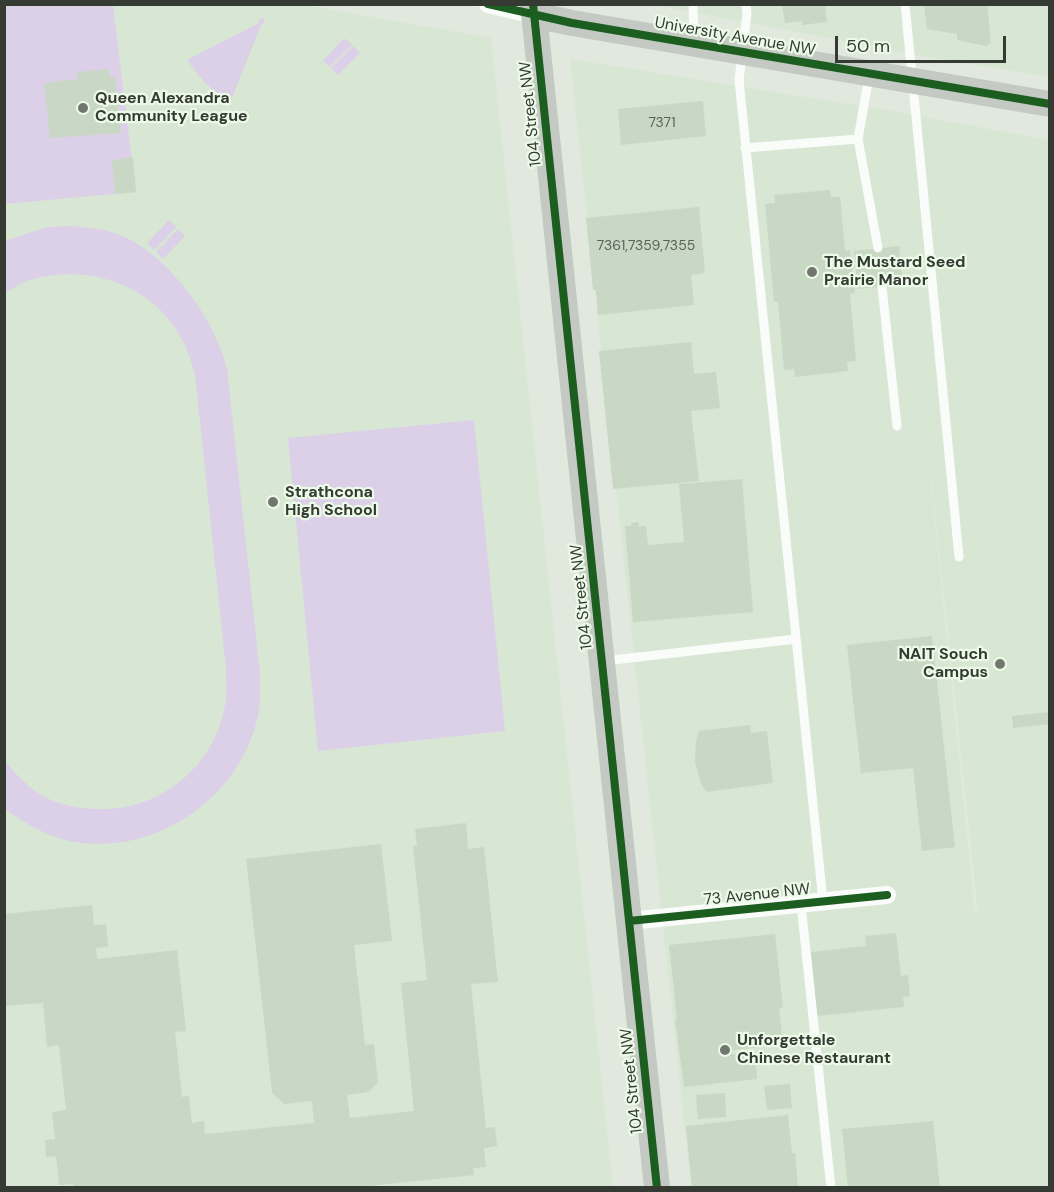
<!DOCTYPE html>
<style>
body{margin:0}
#map{position:relative;width:1054px;height:1192px;overflow:hidden;background:#e1e9df;font-family:"DM Sans",sans-serif}
canvas{display:block}
.frame{position:absolute;inset:0;border:6px solid #353a33;pointer-events:none}
.scale{position:absolute;left:835px;top:36px;width:171px;height:27px;box-sizing:border-box;border:3px solid #353a33;border-top:0;padding-left:8px;font-size:18px;line-height:21px;white-space:nowrap;color:#353a33;-webkit-text-stroke:4px #ecfae8;paint-order:stroke}
</style>
<div id="map">
<canvas width="1054" height="1192"></canvas>
<div class="frame"></div>
<div class="scale">50 m</div>
</div>
<script>
const ctx = document.querySelector('canvas').getContext('2d');
ctx.lineJoin = 'round';
function fill(path, color) { ctx.fillStyle = color; ctx.fill(path, 'evenodd'); }
function trace(path, color, width, dash) { ctx.strokeStyle = color; ctx.lineWidth = width; ctx.lineCap = dash ? 'butt' : 'round'; ctx.setLineDash(dash || []); ctx.stroke(path); }
function drawText(font, color, halo, rows, align = 'center') {
  ctx.font = font + ' "DM Sans",sans-serif'; ctx.lineWidth = 4.5; ctx.setLineDash([]); ctx.textBaseline = 'middle'; ctx.strokeStyle = halo; ctx.fillStyle = color; for (const [text, x, y, turn = 0] of rows) {
    ctx.save(); ctx.translate(x, y); ctx.rotate((+turn || 0) * Math.PI / 180); ctx.textAlign = isNaN(turn) ? turn : align; if (halo) ctx.strokeText(text, 0, 0); ctx.fillText(text, 0, 0); ctx.restore();
  }
}
const built = new Path2D(`
 M113,5H305L491,38L613,1187H5L4,204L136,191Z
 M655,5H1049V77L923,56Z
 M570,59L892,111L1049,140V1187H691ZM916,337L978,914L975,915V914Z`);
const green = new Path2D(`
 M5,5H113L136,192L5,204Z
 M264,18L265,22L261,25L231,100C211,92 199,77 187,60L259,23L260,19Z
 M344,38L352,45L330,67L323,61Z
 M353,46L360,53L338,75L331,68Z
 M169,220L176,227L154,250L147,243Z
 M67,226C83,227 101,228 117,234C166,251 216,320 227,369L260,673C260,691 261,710 255,727C232,806 146,859 65,840C43,834 23,822 5,809V761C15,773 27,786 41,795C58,805 80,809 99,809C160,811 215,766 225,705C228,694 226,680 226,669L195,374C191,362 188,350 182,340C154,285 90,264 33,279C23,281 14,288 5,293V241L47,227Z
 M178,229L185,236L163,259L156,252Z
 M474,420L505,731L318,751L288,438Z`);
const building = new Path2D(`
 M782,4H825L827,22L802,25V21L785,23Z
 M924,4H987L991,43L986,46L957,40V34L927,29Z
 M109,69L110,78L115,77L121,133L50,138L44,83L78,79L77,72Z
 M703,101L706,136L621,145L618,109Z
 M133,157L136,192L115,194L112,160Z
 M830,190L831,197H840L845,251L850,250L855,293L850,294L856,361L847,362L848,371L795,377L794,369L784,370L778,302H774L765,204L775,203L774,195Z
 M699,207L705,273L691,275L694,305L598,315L596,290H593L586,218Z
 M899,246L903,285L858,289L854,251Z
 M691,342L694,374L716,372L720,408L691,411L699,481L613,489L599,351Z
 M742,479L753,612L633,622L625,526H631V523L639,522V527L646,526L648,545L684,542L679,484Z
 M932,636L955,847L922,851L913,768L861,773L847,645Z
 M1050,712V724L1013,728L1012,716Z
 M750,725L751,733L767,731L773,783L706,792L701,783L695,762L696,741L699,731Z
 M466,823L468,849L484,847L498,982L471,984L486,1128L495,1127L497,1146L484,1148L486,1167L473,1168L474,1175L349,1188H73V1184L59,1185L56,1156L46,1157L45,1140L55,1139L52,1112L66,1110L59,1045L47,1047L43,1003L4,1006V914L92,905L94,925L106,924L108,947L96,948L97,959L177,950L186,1031L175,1032L182,1097L189,1096L192,1123L204,1121L205,1134L314,1123L312,1101L284,1104L272,1093L246,859L381,844L392,941L354,945L365,1045L374,1044L378,1082L369,1092L347,1095L350,1118L414,1111L401,983L427,980L413,846H417L415,829Z
 M896,933L901,976L908,975L910,996L903,997L904,1007L817,1016L811,952L866,946L865,936Z
 M775,934L783,1008H779L783,1045L732,1050V1055L755,1052L757,1079L684,1087L675,1020L677,1019L669,945Z
 M790,1084L792,1108L767,1110L764,1086Z
 M725,1093L726,1117L698,1119L696,1095Z
 M788,1115L792,1153H795L798,1188H692L686,1126Z
 M933,1121L940,1188H848L842,1129Z`);
const lane = new Path2D(`
 M693,4L694,41
 M746,4L747,14L739,80L823,902
 M905,4L959,557
 M869,76L858,139L878,248
 M745,148L858,139
 M882,287L897,426
 M604,661L796,639
 M801,904L831,1188`);
const street = new Path2D(`
 M488,4L534,15
 M629,921L887,895`);
const secondary = new Path2D(`
 M533,4L657,1188
 M534,15L572,23L1050,104`);
const cycleway = new Path2D(`
 M488,4L572,23L1050,104
 M533,4L657,1188
 M629,921L887,895`);
const markers = [
 [83,108,6,"#71776f"],
 [812,272,6,"#71776f"],
 [273,502,6,"#71776f"],
 [1000,664,6,"#71776f"],
 [725,1050,6,"#71776f"]
];
const numberNames = [
 ["7371",662,123],
 ["7361,7359,7355",646,246]
];
const streetNames = [
 ["University Avenue NW",735,37,10],
 ["104 Street NW",531,114,-96],
 ["104 Street NW",582,597,-96],
 ["73 Avenue NW",757,895,-6],
 ["104 Street NW",632,1081,-96]
];
const poiNames = [
 ["Queen Alexandra",95,99],
 ["Community League",95,117],
 ["The Mustard Seed",824,263],
 ["Prairie Manor",824,281],
 ["Strathcona",285,493],
 ["High School",285,511],
 ["NAIT Souch",988,655,"right"],
 ["Campus",988,673,"right"],
 ["Unforgettale",737,1041],
 ["Chinese Restaurant",737,1059]
];
fill(built, '#d8e6d4');
fill(green, '#dcd0e8');
fill(building, '#c9d7c5');
trace(lane, '#fafcfa', 9);
trace(street, '#fafcfa', 18);
trace(secondary, '#c4c9c3', 26);
trace(cycleway, '#1b5e20', 8);
for (const [x, y, r, color] of markers) { const dot = new Path2D(); dot.arc(x, y, r, 0, 2 * Math.PI); ctx.fillStyle = color; ctx.fill(dot); trace(dot, '#ecfae8', 2); }
drawText('14px', '#5a6158', null, numberNames);
drawText('16px', '#353a33', '#ecfae8', streetNames);
drawText('bold 16px', '#353a33', '#ecfae8', poiNames, 'left');
</script>
